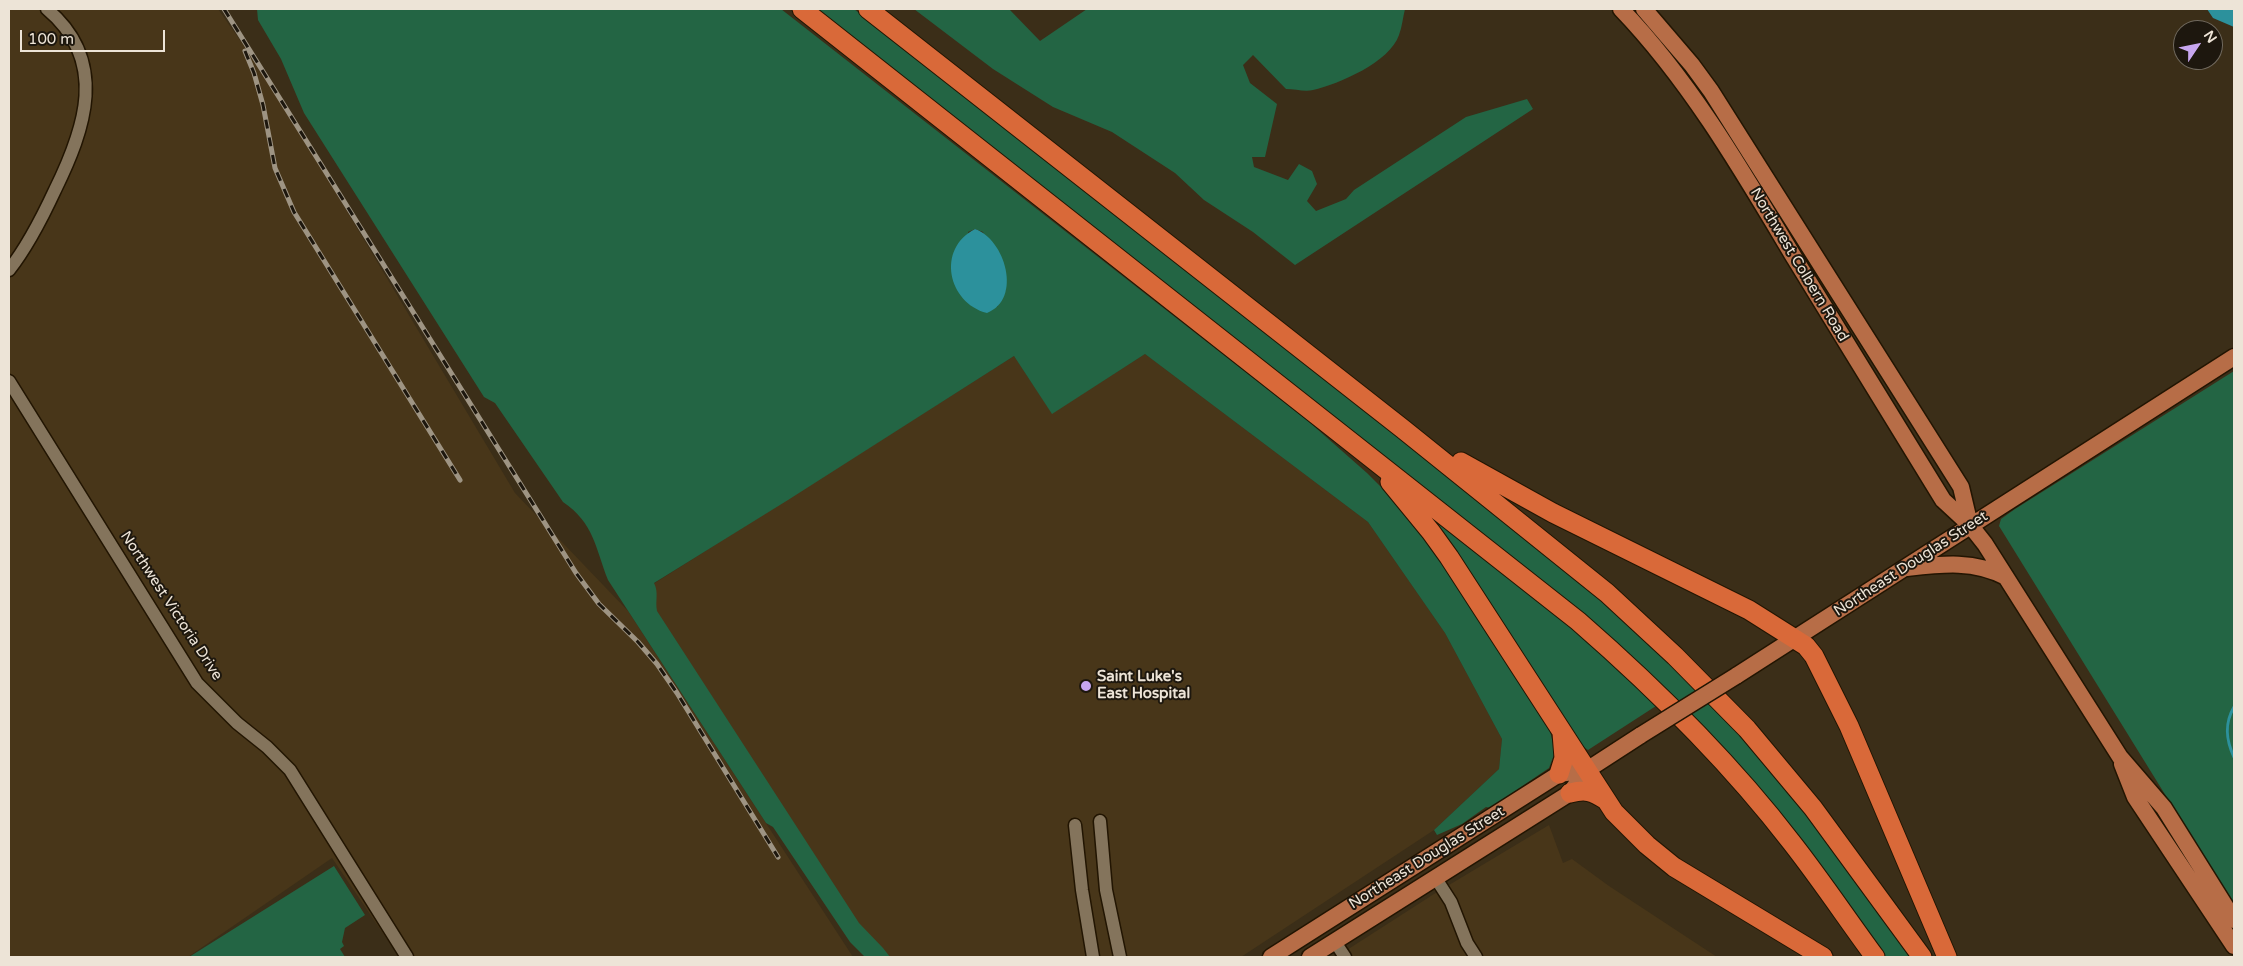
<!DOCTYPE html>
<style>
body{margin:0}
#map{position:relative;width:2243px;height:966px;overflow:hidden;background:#3b2e18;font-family:"Varela Round",sans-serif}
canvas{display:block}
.frame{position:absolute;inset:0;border:10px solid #ede4d7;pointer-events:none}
.north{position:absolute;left:2173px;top:20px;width:50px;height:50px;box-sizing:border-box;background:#1d170e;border:1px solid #70695e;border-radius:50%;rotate:56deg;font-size:14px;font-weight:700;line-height:20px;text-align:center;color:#ede4d7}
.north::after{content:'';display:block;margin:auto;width:18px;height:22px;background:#c7a6ef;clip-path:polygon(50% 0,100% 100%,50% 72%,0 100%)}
.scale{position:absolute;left:20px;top:30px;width:145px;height:22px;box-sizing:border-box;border:2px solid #ede4d7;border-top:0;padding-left:6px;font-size:15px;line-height:18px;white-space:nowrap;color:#ede4d7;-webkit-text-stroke:4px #1d170e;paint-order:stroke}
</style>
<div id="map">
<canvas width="2243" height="966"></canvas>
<div class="frame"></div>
<div class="north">N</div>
<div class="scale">100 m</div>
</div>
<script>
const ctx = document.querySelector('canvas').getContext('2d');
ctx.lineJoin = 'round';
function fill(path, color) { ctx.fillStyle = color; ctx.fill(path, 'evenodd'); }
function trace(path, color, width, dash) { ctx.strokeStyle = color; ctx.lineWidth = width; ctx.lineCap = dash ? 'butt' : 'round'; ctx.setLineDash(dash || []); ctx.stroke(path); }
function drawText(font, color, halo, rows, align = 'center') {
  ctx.font = font + ' "Varela Round",sans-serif'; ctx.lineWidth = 4; ctx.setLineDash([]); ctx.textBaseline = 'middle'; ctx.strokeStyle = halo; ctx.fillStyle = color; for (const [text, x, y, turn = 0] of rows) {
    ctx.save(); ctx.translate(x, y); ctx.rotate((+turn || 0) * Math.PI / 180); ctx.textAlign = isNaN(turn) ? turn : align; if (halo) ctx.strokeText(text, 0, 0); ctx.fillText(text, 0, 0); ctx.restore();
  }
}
const built = new Path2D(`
 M9,9H218L273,87L515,493L628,611L853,957H399L332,858L188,957H9Z
 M1145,354L1368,522L1445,633L1502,739L1499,769L1434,830L1241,957H866L639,593L1014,356L1052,413Z
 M1549,825L1563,863L1572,859L1609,886L1717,957H1336L1434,894Z`);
const green = new Path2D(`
 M257,9H781L1308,421L1367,473L1400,506L1424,536L1550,731L1555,752L1549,768L1490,808L1486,807L1462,824L1437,835L1434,830L1499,769L1502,739L1445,633L1368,522L1145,354L1052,414L1014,356L788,500L654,583C659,593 655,600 657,611L859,923L883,948L890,957H865L850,942L773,827L766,823L608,580C595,547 594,523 563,502L495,403L484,397L304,113L281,59L258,20ZM975,229L983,232L1006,289L997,307L968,232Z
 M816,9H854L1450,475L1605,602L1662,654L1741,736L1816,825L1913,957H1882L1792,833L1573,607L1524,566Z
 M914,9H1009L1040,41L1087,9H1405C1403,17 1402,27 1399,35C1390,62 1339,84 1313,90C1305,92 1295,89 1286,89L1253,55L1243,65L1250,83L1277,104L1265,157H1252L1254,167L1288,180L1299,164L1312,171L1317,184L1307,201L1316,211L1346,199L1354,190L1466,117L1527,99L1533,109L1295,265L1253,232L1204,200L1175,173L1112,132L1053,107L993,69Z
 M2234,371V906L1999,526L2001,519L2015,509Z
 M1419,507L1553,611L1602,655L1656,706L1588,750L1581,745Z
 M334,866L365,915L345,928L342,942L344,946L340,949L345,957H189Z`);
const water = new Path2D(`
 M2207,9H2234V27L2213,18Z
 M975,229C1005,239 1023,299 987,313C948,303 936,249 975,229Z`);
const stream = new Path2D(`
 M2234,707C2224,724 2226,740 2234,757`);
const minor = new Path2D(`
 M9,270C28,246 42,218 55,190C85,129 109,61 47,9
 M9,381L197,683L237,723L267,747L290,770L407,957
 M1100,821L1106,890L1120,957
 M1075,825L1082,890L1093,957
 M1435,877L1451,902L1467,943L1476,957
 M1335,942L1345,957`);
const major = new Path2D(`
 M1621,9C1691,82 1743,172 1795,259C1844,340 1894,420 1943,500L1970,525L1985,544L2120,757L2164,808L2234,920
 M1644,9L1692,65L1711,91L1961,487L1970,525
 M1907,568C1942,564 1974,560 2006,577
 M1736,676L2234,357
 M2122,764L2135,797L2234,946
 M1271,957L1559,774L1587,770
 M1310,957L1570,793L1587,770L1641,735`);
const highway = new Path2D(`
 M802,9L1578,621C1656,689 1729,761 1792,843C1821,880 1847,919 1875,957
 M868,9L1403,429L1607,593L1675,656L1747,729L1813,808L1922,957
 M1461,462L1553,513L1749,610L1806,646L1814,656L1849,726L1947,957
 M1390,482L1431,532L1449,557L1614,812L1647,845L1674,867L1823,957
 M1559,774L1564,758L1562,733
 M1570,793C1586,789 1592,791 1606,800`);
const rail = new Path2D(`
 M224,9L576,573L599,604L638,642L657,664L677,693L778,857
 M245,51L254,73L263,105L275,168L294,212L460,480`);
const majorBridge = new Path2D(`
 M1641,735L1736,676`);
const markers = [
 [1086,686,6,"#c7a6ef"]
];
const streetNames = [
 ["Northwest Colbern Road",1799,265,59],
 ["Northeast Douglas Street",1911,564,-33],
 ["Northwest Victoria Drive",171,606,57],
 ["Northeast Douglas Street",1427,858,-32]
];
const poiNames = [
 ["Saint Luke's",1097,677],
 ["East Hospital",1097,694]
];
fill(built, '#483619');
fill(green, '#236544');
fill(water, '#2c919c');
trace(stream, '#2c919c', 3);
trace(minor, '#221502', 15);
trace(major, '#221502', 19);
trace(highway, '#221502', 21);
trace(minor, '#84745c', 12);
trace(major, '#b76d47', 16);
trace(highway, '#d96939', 19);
trace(rail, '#9e9483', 5);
trace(rail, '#1d170e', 3, [9]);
trace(majorBridge, '#221502', 19, []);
trace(majorBridge, '#b76d47', 16);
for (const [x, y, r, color] of markers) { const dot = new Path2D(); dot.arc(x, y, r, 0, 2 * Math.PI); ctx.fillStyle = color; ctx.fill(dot); trace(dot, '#1d170e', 2); }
drawText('15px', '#ede4d7', '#1d170e', streetNames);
drawText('bold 15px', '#ede4d7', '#1d170e', poiNames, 'left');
</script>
